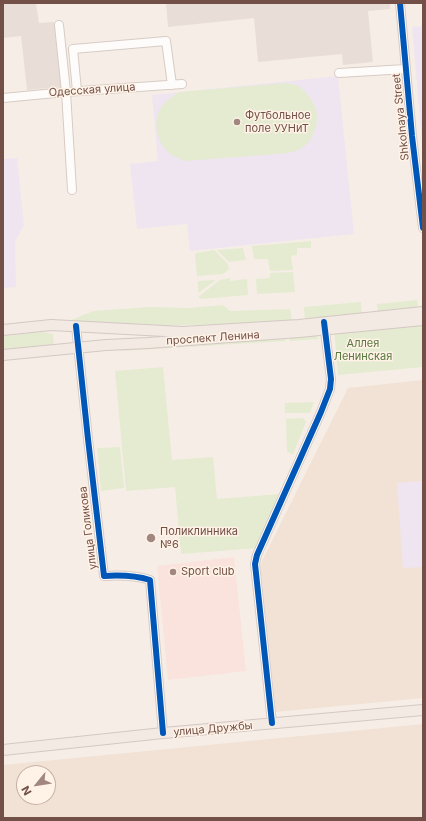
<!DOCTYPE html>
<meta charset="utf-8">
<style>
body{margin:0}
#map{position:relative;width:426px;height:821px;overflow:hidden;background:#f6eee6;font-family:Inter,sans-serif}
canvas{display:block}
.frame{position:absolute;inset:0;border:4px solid #735047;pointer-events:none}
.north{position:absolute;left:16px;top:765px;width:40px;height:40px;box-sizing:border-box;background:#fff2e6;border:1px solid #c7b1a6;border-radius:50%;rotate:240deg;font-size:11px;font-weight:700;line-height:16px;text-align:center;color:#735047}
.north::after{content:'';display:block;margin:auto;width:14px;height:18px;background:#a1877f;clip-path:polygon(50% 0,100% 100%,50% 72%,0 100%)}
</style>
<div id="map">
<canvas width="426" height="821"></canvas>
<div class="frame"></div>
<div class="north">N</div>
</div>
<script>
const ctx = document.querySelector('canvas').getContext('2d');
ctx.lineJoin = 'round';
function fill(path, color) { ctx.fillStyle = color; ctx.fill(path, 'evenodd'); }
function trace(path, color, width, dash) { ctx.strokeStyle = color; ctx.lineWidth = width; ctx.lineCap = dash ? 'butt' : 'round'; ctx.setLineDash(dash || []); ctx.stroke(path); }
function drawText(font, color, halo, rows, align = 'center') {
  ctx.font = font + ' Inter,sans-serif'; ctx.lineWidth = 3; ctx.setLineDash([]); ctx.textBaseline = 'middle'; ctx.strokeStyle = halo; ctx.fillStyle = color; for (const [text, x, y, turn = 0] of rows) {
    ctx.save(); ctx.translate(x, y); ctx.rotate((+turn || 0) * Math.PI / 180); ctx.textAlign = isNaN(turn) ? turn : align; if (halo) ctx.strokeText(text, 0, 0); ctx.fillText(text, 0, 0); ctx.restore();
  }
}
const residential = new Path2D(`
 M423,380V698L276,712L260,565L348,388Z
 M423,724V818H3V765ZM24,773H48V797H24Z`);
const commercial = new Path2D(`
 M234,557L246,671L168,680L157,566Z`);
const industrial = new Path2D(`
 M3,3H36L39,23L54,22L61,87L27,90L21,36L3,38Z
 M166,3H390V9L368,11L373,62L343,65L342,54L258,62L254,18L168,27Z`);
const education = new Path2D(`
 M423,26V155L412,27Z
 M338,76L354,234L190,251L187,224L137,229L130,164L158,161L152,95Z
 M17,158L24,225L15,242L16,287L3,288V159Z
 M423,481V567L403,568L397,483Z`);
const green = new Path2D(`
 M286,83C290,84 295,84 298,86C305,90 312,100 315,107C321,120 313,143 300,149C290,154 274,154 264,155C237,157 211,159 185,161C181,159 177,158 173,156C157,146 151,121 162,106C167,100 173,96 179,92Z
 M311,241V248H297V255L291,256L293,270L270,271L268,259H254L252,246Z
 M243,248L246,260L229,262L217,250Z
 M214,250L228,264L229,269L223,274L197,276L195,255L196,253Z
 M293,272L295,292L257,294L256,279L270,278V273Z
 M230,278V281L247,279L248,295L201,299L198,297L220,280Z
 M216,280L198,293V281Z
 M417,300L419,311L378,315L377,304Z
 M361,302L362,316L305,322L304,307Z
 M223,305L230,311L290,309L292,322L125,327L64,323L93,311L150,307L189,308Z
 M423,322V367L338,375L334,330Z
 M42,332L53,334L54,343L46,348L3,352V336Z
 M317,335L318,339L290,341V337Z
 M285,338L286,341L121,351L120,347Z
 M163,367L172,460L213,457L217,499L279,494L257,548L181,554L175,487L126,491L115,371Z
 M314,402L310,413H285V403Z
 M304,418L306,422L293,454H291L287,451L286,419Z
 M120,447L124,488L101,491L97,448Z`);
const minor = new Path2D(`
 M400,3L412,136L423,228
 M59,25L66,92L72,190
 M339,73L406,69
 M77,91L73,49L166,41L172,85
 M3,98L66,92L182,84
 M76,326L88,439L104,576C120,575 134,575 150,580L163,733
 M272,723L255,564L257,555L321,412L330,389L331,379L324,323`);
const major = new Path2D(`
 M3,330L51,325L183,332L299,325L423,312
 M3,355L106,345L148,343L299,332L423,320
 M3,750L163,733L423,710`);
const cycleway = new Path2D(`
 M400,3L412,136L423,228
 M76,326L88,439L104,576C120,575 134,575 150,580L163,733
 M272,723L255,564L257,555L321,412L330,389L331,379L324,322`);
const markers = [
 [237,122,4,"#a1877f"],
 [151,538,5,"#a1877f"],
 [173,572,4,"#a1877f"]
];
const streetNames = [
 ["Одесская улица",92,90,-4],
 ["Shkolnaya Street",401,117,-96],
 ["проспект Ленина",213,338,-4],
 ["улица Голикова",88,528,-97],
 ["улица Дружбы",213,729,-5]
];
const poiNames = [
 ["Футбольное",245,116],
 ["поле УУНиТ",245,129],
 ["Поликлинника",160,532],
 ["№6",160,545],
 ["Sport club",181,572]
];
const parkNames = [
 ["Аллея",363,344],
 ["Ленинская",363,357]
];
fill(residential, '#f2e2d6');
fill(commercial, '#fae3dc');
fill(industrial, '#e8ded7');
fill(education, '#efe5f0');
fill(green, '#e4ebd1');
trace(minor, '#d7cbc4', 10);
trace(major, '#d5c8c4', 12);
trace(minor, '#fefcfb', 8);
trace(major, '#f2eae3', 10);
trace(cycleway, '#0057b8', 6);
for (const [x, y, r, color] of markers) { const dot = new Path2D(); dot.arc(x, y, r, 0, 2 * Math.PI); ctx.fillStyle = color; ctx.fill(dot); trace(dot, '#fff2e6', 1.5); }
drawText('11px', '#735047', '#fff2e6', streetNames);
drawText('11px', '#735047', '#fff2e6', poiNames, 'left');
drawText('11px', '#597940', '#fff2e6', parkNames);
</script>
